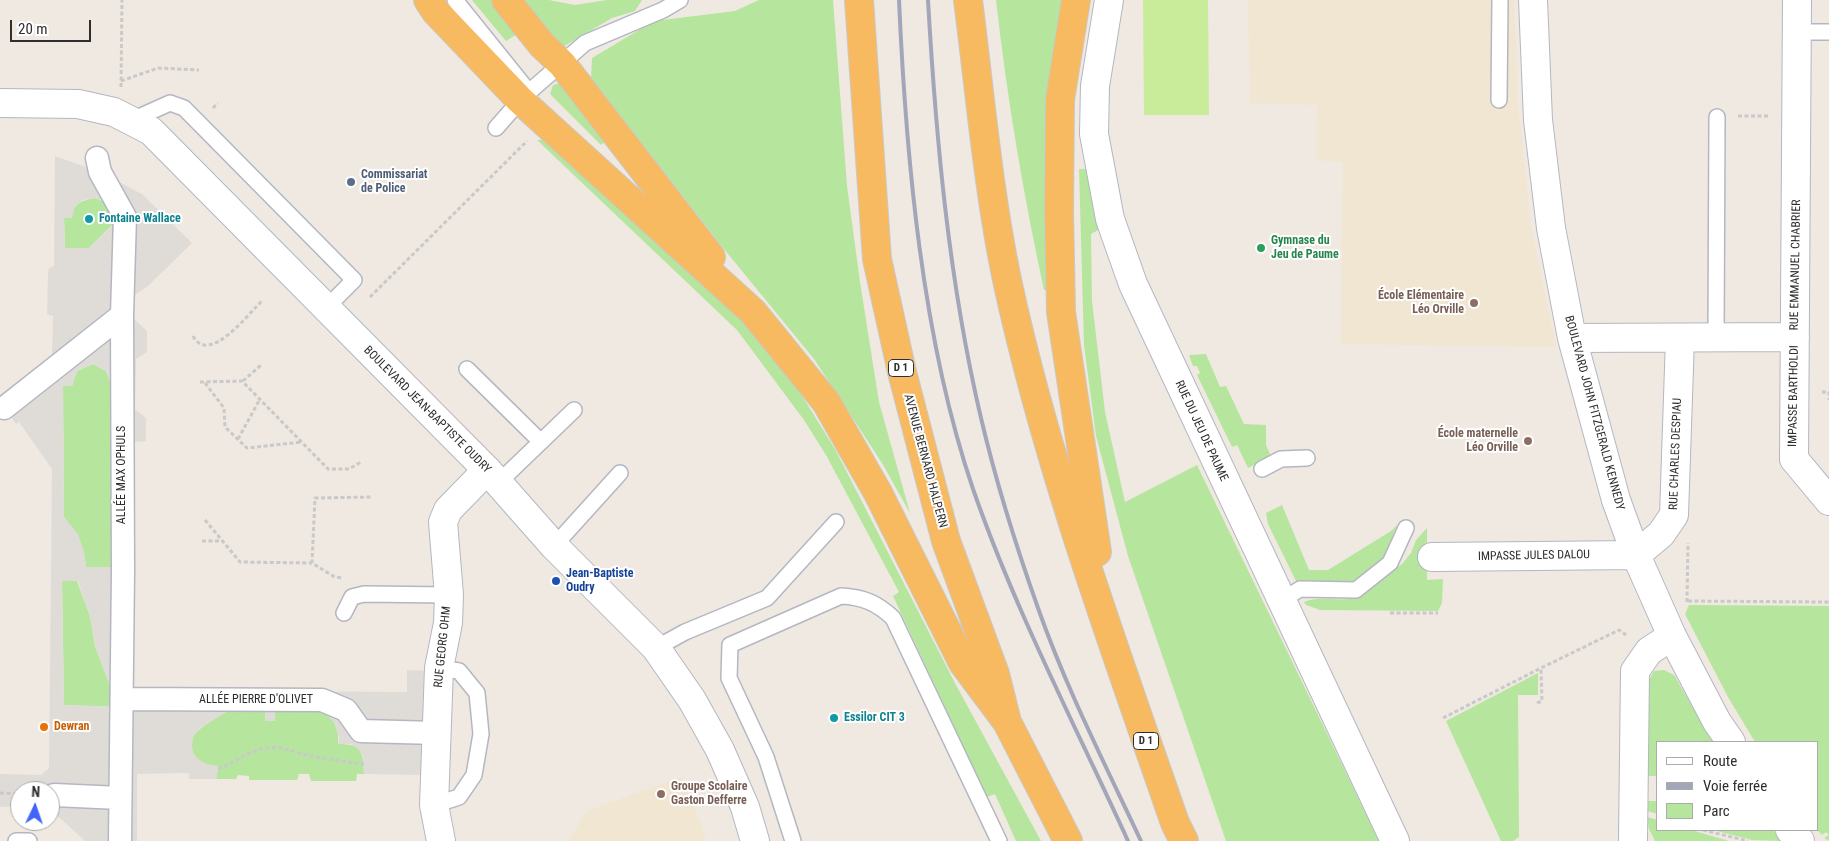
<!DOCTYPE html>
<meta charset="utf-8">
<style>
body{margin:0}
#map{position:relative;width:1829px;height:841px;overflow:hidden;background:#efe9e1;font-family:"Roboto Condensed",sans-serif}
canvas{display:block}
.legend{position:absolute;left:1656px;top:741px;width:162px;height:90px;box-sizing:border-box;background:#fff;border:1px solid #ababab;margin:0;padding:6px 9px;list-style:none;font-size:15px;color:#2e2e2e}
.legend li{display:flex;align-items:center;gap:10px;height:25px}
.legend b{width:25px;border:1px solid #ababab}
.north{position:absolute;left:10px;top:781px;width:50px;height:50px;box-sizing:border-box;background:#fff;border:1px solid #ababab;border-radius:50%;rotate:3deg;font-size:14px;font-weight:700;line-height:20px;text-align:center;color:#2e2e2e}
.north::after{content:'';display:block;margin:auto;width:18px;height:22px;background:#4264fb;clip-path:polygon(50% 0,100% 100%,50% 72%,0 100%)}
.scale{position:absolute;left:10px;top:20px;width:81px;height:22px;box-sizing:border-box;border:2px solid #2e2e2e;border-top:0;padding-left:6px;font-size:15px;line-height:18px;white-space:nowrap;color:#2e2e2e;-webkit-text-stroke:4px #fff;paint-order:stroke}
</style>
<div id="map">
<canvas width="1829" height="841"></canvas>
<ul class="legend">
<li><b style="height:6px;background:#fff"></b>Route</li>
<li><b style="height:6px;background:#a3a6b8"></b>Voie ferrée</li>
<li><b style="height:14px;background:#b6e59e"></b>Parc</li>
</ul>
<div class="north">N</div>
<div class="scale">20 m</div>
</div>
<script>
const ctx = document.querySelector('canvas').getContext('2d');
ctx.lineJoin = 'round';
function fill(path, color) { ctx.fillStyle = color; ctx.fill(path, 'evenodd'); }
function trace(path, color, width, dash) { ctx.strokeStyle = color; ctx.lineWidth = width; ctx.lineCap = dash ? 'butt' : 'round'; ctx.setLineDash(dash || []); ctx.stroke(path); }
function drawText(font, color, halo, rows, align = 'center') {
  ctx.font = font + ' "Roboto Condensed",sans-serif'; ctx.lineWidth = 4; ctx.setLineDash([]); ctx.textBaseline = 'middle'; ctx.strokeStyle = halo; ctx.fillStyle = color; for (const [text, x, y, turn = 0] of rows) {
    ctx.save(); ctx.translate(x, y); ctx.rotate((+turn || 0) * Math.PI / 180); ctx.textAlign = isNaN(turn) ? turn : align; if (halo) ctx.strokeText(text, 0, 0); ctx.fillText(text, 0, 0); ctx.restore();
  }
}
const education = new Path2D(`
 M1248,0H1514L1518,105L1531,227L1556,347L1341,344L1343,162L1316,160L1317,105L1250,103Z
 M681,777L702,826L706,841H568L587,811Z`);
const green = new Path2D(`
 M472,0H493L519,33L506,41Z
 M512,0H549L575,5L607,0H642L635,11L612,18L563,47Z
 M759,0H833L847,186L860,282L879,402L910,513L882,463L814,359L724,249L591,78L592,58L654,21L735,11Z
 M996,0H1063L1054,290H1044C1023,193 1007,98 996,0Z
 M560,83L607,140L601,145L550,94L553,85Z
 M552,139L730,306L791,378L835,449L956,685L1041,841H1016L995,794L987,797L893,596L899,592L826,455L804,420L737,330L537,140Z
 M1079,169H1087L1100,229L1091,234L1092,301L1105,412L1125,502L1197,465L1379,841H1226L1128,556L1096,436L1084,345Z
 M95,198C109,202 112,210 113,224L89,248H65L64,218H72C71,204 83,200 95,198Z
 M1206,354L1220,387L1226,386L1244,424L1266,425V445L1271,456L1248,468L1237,445L1232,447L1197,375L1200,373L1197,366H1193L1189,355Z
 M93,364L106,371L111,384L119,567H86C84,546 77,533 64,517L63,386H72L77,371Z
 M1282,505L1309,570H1328L1391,531L1397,525L1384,558L1352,582L1297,583L1268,524L1266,513Z
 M1427,528V580L1443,579L1442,603L1438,611L1320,610L1306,605L1304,602C1318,595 1338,602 1354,598L1402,564L1411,553L1416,540Z
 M62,581H77L90,616L95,646L109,683L118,691L117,707L64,705Z
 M1689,605L1829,606V841L1824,838L1829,835L1826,832L1822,835L1817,830L1818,742H1755L1728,697L1685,614Z
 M1664,670L1674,675L1713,742H1658V776H1648V682L1654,671Z
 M1538,673V695H1518L1519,837L1513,841H1501L1446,721Z
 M265,707V721H275V707C302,709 342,703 338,744C363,744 363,752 364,774H357L356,781H311L309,774H299L297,780H249V776L238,775L236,779H216L218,766C203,767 185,754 193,737C196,729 222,714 230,710C239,706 255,708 265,707Z
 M1647,801H1658V814L1647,811Z
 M1647,817L1658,820V830H1691L1729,841H1655L1649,829Z
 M1713,830H1773L1782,841L1752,840Z`);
const pitch = new Path2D(`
 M1143,0H1208L1209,115H1144Z`);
const plaza = new Path2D(`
 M55,156L100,172L142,194L192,243L148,286L135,295L134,319L147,331V352L136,359L135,409L146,418V441L134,442V690L407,692V670L430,671L427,775L364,774L363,756L359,749L350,744H338L339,737L334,722L321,710L275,707V721H265V707L231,709L200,728L193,737L192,747L194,756L206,764L219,766L216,779H189V773L137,774V841H85L60,818L50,813V791H20V806L0,807V774L41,775L49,768L52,469L19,422L16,424L4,408L33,379L36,367L52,356L53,316L47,314L48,272L49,268L54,266ZM95,198L105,201L111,209L113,225L89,248H65L64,218H72L75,206L83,200ZM93,364L106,371L111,385L119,567H86L84,552L78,534L64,517L63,386H72L77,371ZM62,581H78L90,616L95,646L109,683L118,691L117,707L64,705Z`);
const path = new Path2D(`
 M121,81L158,68L199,70
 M121,87L122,0
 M213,108L218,103
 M1738,116H1769
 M370,297L527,141
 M193,336C209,366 248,314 262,301
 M243,381L261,365
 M200,382L242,381L328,469H349L361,462
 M205,383L224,408L225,427L247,448L302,442
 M1822,392H1829V400
 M238,439L260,399
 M205,520L240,562L312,563
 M202,541H221
 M341,578L333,576L312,563L315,498L372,497
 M1688,601L1829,602
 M1687,602L1688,543
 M1390,613H1438
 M1537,703L1542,701L1541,668L1619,630L1626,635
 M1443,718L1541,668
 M218,769C233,763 246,753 261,749C278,744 293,752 310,756C328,759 345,762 364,764
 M0,793L20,794
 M1703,830L1748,841`);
const service = new Path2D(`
 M455,0L529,92L585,43L663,10L680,0
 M1797,32H1829
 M1499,100L1500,0
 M132,120L170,103L184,108L354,280L326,308
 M496,128L524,96
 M1716,337L1717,117
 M467,369L541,442
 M1262,469L1281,459L1307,458
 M498,483L574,410
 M554,546L620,473
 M1281,601L1300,589L1356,590L1390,563L1406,528
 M344,613L352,597L364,594L449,595
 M656,648L685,632L767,598L836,522
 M434,805L459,797L474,775L481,734L477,693L459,671L439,668
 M16,841H29
 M793,841L766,757L729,678L730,645L841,596C863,597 877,603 893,618L999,841`);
const pedestrian = new Path2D(`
 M97,158L100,172L125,217L122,315L123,571L120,841
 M4,408L122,315
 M122,699L322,700L346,710L361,731L437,733
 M54,795L120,798`);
const minor = new Path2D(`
 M1109,0L1095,86L1094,134L1110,219L1133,284L1395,841
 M1533,0L1538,120L1551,228L1572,338L1616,500L1636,555L1672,636L1717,722L1731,742
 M1797,0L1794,459L1829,501
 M1572,338L1795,337
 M1432,557L1636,555L1661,534L1674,515L1680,338
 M1790,830L1800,841
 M441,841L434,805L439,668L448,623L449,595L443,522L448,510L487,470
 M1633,841L1635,671L1649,651L1672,636`);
const tertiary = new Path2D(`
 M0,103L78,104L114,112L151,131L487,470L554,546L656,648L692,700L720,750L745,807L755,841`);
const trunk = new Path2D(`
 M428,0L436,12L520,100L753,312L826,402L878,493L963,663L1007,722
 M506,0L542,45L562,64L711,257
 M859,0L877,259L902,372L946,541L995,674L1007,722L1068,841
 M968,0C980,93 988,189 1007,280C1047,465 1113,644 1175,823L1184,841
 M1076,0L1060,100L1059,210L1061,312L1097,552`);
const rail = new Path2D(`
 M899,0C906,158 922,339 973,489C1015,610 1075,725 1128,841
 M928,0C936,140 949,282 981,418C996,482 1016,546 1038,608C1066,688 1105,764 1141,841`);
const markers = [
 [351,182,5,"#5c6f8a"],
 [89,219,5,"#0f9aa8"],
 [1261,248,5,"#2e9e5b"],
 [1474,303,5,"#8d6e63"],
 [1528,441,5,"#8d6e63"],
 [556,581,5,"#1a4fb4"],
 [834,718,5,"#0f9aa8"],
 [44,727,5,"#e8710a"],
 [661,794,5,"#8d6e63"]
];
const shields = [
 [901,368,25],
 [1146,741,25]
];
const shieldNames = [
 ["D 1",901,368],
 ["D 1",1146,741]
];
const serviceNames = [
 ["Commissariat",361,175],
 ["de Police",361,189]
];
const cultureNames = [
 ["Fontaine Wallace",99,219],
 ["Essilor CIT 3",844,718]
];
const leisureNames = [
 ["Gymnase du",1271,241],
 ["Jeu de Paume",1271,255]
];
const streetNames = [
 ["RUE EMMANUEL CHABRIER",1796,265,-89],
 ["IMPASSE BARTHOLDI",1794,396,-89],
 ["BOULEVARD JEAN-BAPTISTE OUDRY",427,410,45],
 ["BOULEVARD JOHN FITZGERALD KENNEDY",1594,413,75],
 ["RUE DU JEU DE PAUME",1201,431,65],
 ["RUE CHARLES DESPIAU",1676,454,-88],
 ["AVENUE BERNARD HALPERN",925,461,75],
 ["ALLÉE MAX OPHULS",122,475,-90],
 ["IMPASSE JULES DALOU",1534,556,-1],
 ["RUE GEORG OHM",443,647,-84],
 ["ALLÉE PIERRE D'OLIVET",256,700]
];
const educationNames = [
 ["École Elémentaire",1464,296],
 ["Léo Orville",1464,310],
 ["École maternelle",1518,434],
 ["Léo Orville",1518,448],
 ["Groupe Scolaire",671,787,"left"],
 ["Gaston Defferre",671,801,"left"]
];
const transitNames = [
 ["Jean-Baptiste",566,574],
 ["Oudry",566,588]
];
const foodNames = [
 ["Dewran",54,727]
];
fill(education, '#f0e6d1');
fill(green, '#b6e59e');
fill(pitch, '#c9ec9a');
fill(plaza, '#dfdcd8');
trace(service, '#b4b7c1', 18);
trace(pedestrian, '#b4b7c1', 25);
trace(minor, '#b4b7c1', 30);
trace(tertiary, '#b4b7c1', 30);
trace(trunk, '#c9c9c9', 30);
trace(path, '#c9c9c9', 3, [4, 2.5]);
trace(service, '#fff', 15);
trace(pedestrian, '#fff', 22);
trace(minor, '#fff', 28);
trace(tertiary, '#fff', 28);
trace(trunk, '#f8ba60', 28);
trace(rail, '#a3a6b8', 4);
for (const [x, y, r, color] of markers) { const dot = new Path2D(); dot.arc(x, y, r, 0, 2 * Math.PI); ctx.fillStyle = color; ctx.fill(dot); trace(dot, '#fff', 2); }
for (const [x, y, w] of shields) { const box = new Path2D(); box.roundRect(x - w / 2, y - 8.5, w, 17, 4); ctx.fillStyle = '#fff'; ctx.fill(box); trace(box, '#2e2e2e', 1); }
drawText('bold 11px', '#2e2e2e', null, shieldNames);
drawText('bold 12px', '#4e5e75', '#fff', serviceNames, 'left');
drawText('bold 12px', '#0d838f', '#fff', cultureNames, 'left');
drawText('bold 12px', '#27864d', '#fff', leisureNames, 'left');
drawText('12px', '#2e2e2e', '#fff', streetNames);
drawText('bold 12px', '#785e54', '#fff', educationNames, 'right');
drawText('bold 12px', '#164399', '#fff', transitNames, 'left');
drawText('bold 12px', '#c56008', '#fff', foodNames, 'left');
</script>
